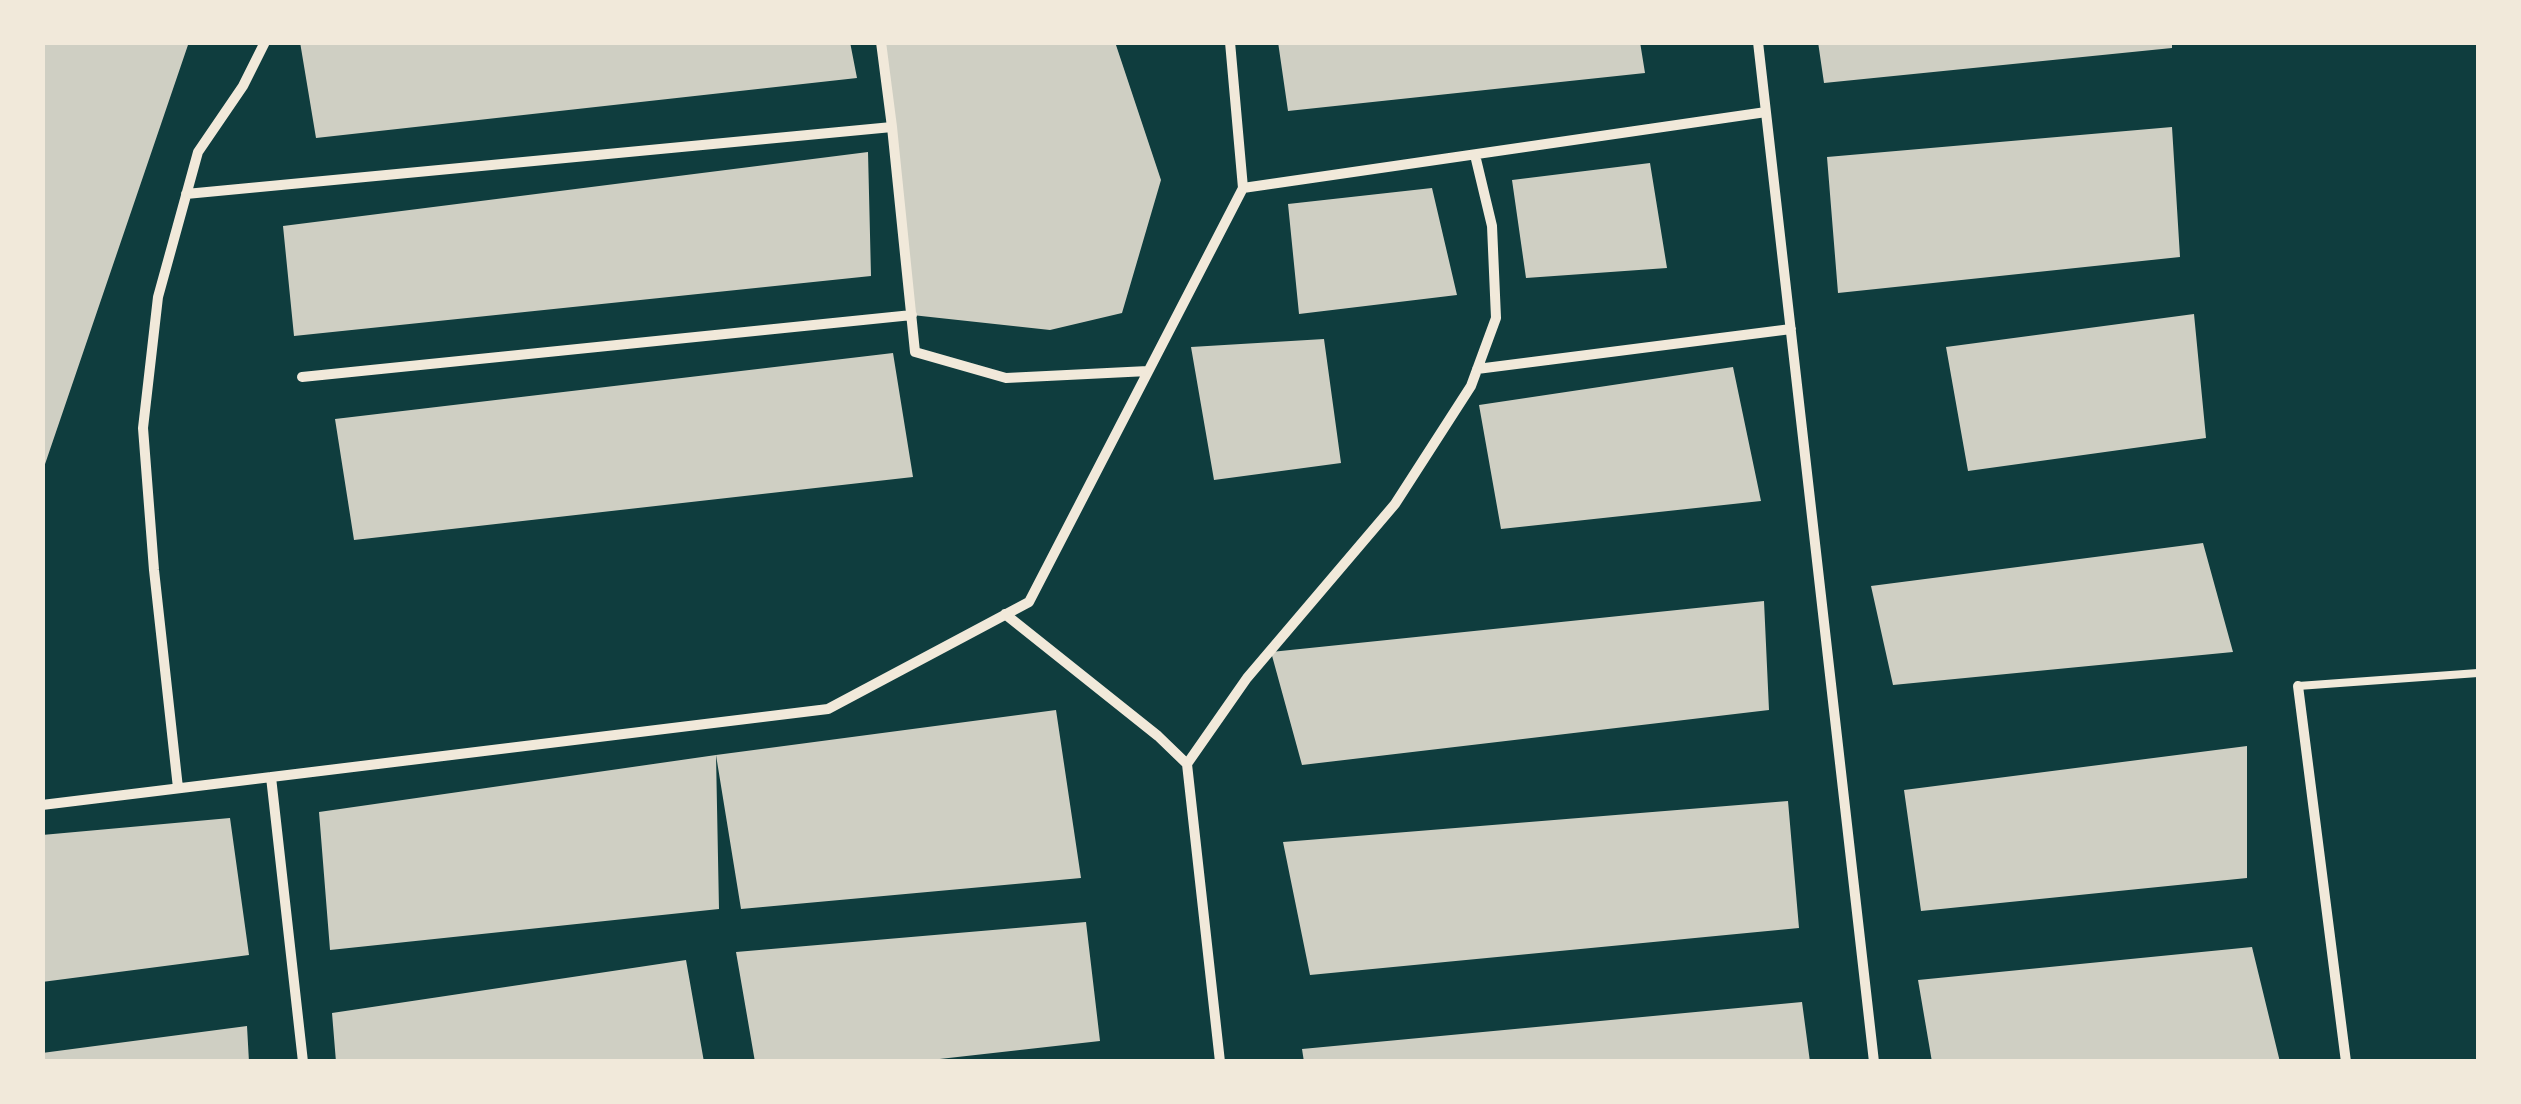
<!DOCTYPE html>
<style>
body{margin:0}
#map{position:relative;width:2521px;height:1104px;overflow:hidden;background:#0f3d3e;font-family:Barlow,sans-serif}
canvas{display:block}
.frame{position:absolute;inset:0;border:45px solid #f1e9da;pointer-events:none}
</style>
<div id="map">
<canvas width="2521" height="1104"></canvas>
<div class="frame"></div>
</div>
<script>
const ctx = document.querySelector('canvas').getContext('2d');
ctx.lineJoin = 'round';
function fill(path, color) { ctx.fillStyle = color; ctx.fill(path, 'evenodd'); }
function trace(path, color, width, dash) { ctx.strokeStyle = color; ctx.lineWidth = width; ctx.lineCap = dash ? 'butt' : 'round'; ctx.setLineDash(dash || []); ctx.stroke(path); }
const building = new Path2D(`
 M42,42H189L43,470H42Z
 M300,42H850L857,78L316,138Z
 M881,42H1115L1161,180L1122,313L1050,330L912,315Z
 M1278,42H1640L1645,73L1288,111Z
 M1818,42H2172V48L1824,83Z
 M2172,127L2180,257L1838,293L1827,157Z
 M868,152L871,276L294,336L283,226Z
 M1650,163L1667,268L1526,278L1512,180Z
 M1432,188L1457,295L1299,314L1288,204Z
 M2194,314L2206,438L1968,471L1946,347Z
 M1324,339L1341,463L1214,480L1191,347Z
 M893,353L913,477L354,540L335,419Z
 M1733,367L1761,501L1501,529L1479,405Z
 M2203,543L2233,652L1893,685L1871,586Z
 M1764,601L1769,710L1302,765L1271,652Z
 M1056,710L1081,878L741,909L716,755Z
 M2247,746V878L1921,911L1904,790Z
 M716,755L719,909L330,950L319,812Z
 M1788,801L1799,928L1310,975L1283,842Z
 M230,818L249,955L42,982V835Z
 M1086,922L1100,1041L913,1062H755L736,952Z
 M2252,947L2280,1062H1932L1918,980Z
 M686,960L704,1062H336L332,1013Z
 M1802,1002L1810,1062H1304L1302,1049Z
 M247,1026L249,1062H42V1053Z`);
const service = new Path2D(`
 M2298,686L2478,673`);
const minor = new Path2D(`
 M1758,42L1874,1062
 M892,127L915,352L1006,378L1148,371
 M1243,188L1766,112
 M186,194L892,127L881,42
 M1477,369L1791,329
 M302,377L912,315
 M1005,614L1158,736L1187,764L1220,1062
 M2298,686L2346,1062
 M1187,764L1247,678L1395,504L1471,386L1496,318L1492,226L1475,155
 M271,777L303,1062
 M178,788L154,570L143,428L158,297L198,152L243,86L265,42
 M42,805L828,709L1029,602L1243,188L1230,42`);
fill(building, '#cfcfc3');
trace(service, '#f1e9da', 8);
trace(minor, '#f1e9da', 10);
</script>
